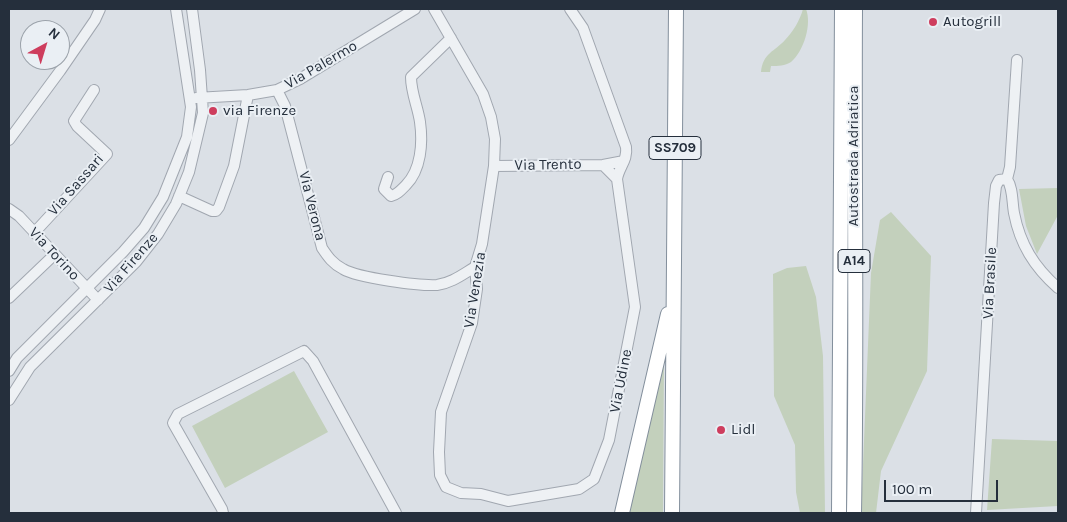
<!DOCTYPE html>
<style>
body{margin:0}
#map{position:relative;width:1067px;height:522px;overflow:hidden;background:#dbe0e6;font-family:Karla,sans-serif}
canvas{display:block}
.frame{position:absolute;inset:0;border:10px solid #252f3c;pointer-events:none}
.north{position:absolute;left:20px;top:20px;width:50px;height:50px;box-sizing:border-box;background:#eaeff4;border:1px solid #9ba2aa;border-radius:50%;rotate:39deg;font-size:14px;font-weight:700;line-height:20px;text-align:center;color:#252f3c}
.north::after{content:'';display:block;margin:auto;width:18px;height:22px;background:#ce3d5d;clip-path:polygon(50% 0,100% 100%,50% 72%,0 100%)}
.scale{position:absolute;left:884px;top:480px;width:114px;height:22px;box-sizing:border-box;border:2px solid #252f3c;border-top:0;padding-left:6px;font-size:15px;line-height:18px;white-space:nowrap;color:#252f3c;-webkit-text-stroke:4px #eaeff4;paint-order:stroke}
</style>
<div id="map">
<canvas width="1067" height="522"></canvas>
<div class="frame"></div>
<div class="north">N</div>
<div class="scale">100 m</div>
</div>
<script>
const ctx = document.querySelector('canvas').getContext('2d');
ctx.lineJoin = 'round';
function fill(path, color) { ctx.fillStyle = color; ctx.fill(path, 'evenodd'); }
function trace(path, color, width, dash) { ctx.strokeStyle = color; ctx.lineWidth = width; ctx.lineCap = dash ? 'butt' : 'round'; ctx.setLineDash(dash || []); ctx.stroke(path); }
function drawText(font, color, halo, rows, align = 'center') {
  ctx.font = font + ' Karla,sans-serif'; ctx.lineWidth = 4; ctx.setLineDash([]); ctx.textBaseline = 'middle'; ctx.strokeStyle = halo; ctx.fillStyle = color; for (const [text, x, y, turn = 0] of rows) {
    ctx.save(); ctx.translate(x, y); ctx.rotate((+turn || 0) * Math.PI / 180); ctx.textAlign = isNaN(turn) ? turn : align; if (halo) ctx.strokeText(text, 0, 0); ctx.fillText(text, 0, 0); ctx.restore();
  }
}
const green = new Path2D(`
 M803,9H806C812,24 804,51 791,62C785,66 778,66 771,66L770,72H761C763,53 774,52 785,40C793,32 800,20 803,9Z
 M1058,188V215L1037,254L1026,226L1019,189Z
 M891,212L931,256L927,371L881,471L876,513H861L871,273L880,220Z
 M806,266L816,297L823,356L825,513H800L796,492L795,445L774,396L773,274L787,268Z
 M664,359L663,513H628Z
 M294,371L328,432L225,488L192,426Z
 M992,439L1058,441V506L987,510Z`);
const minor = new Path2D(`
 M434,9L483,94L491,117L495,139L494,166L482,244L475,267L477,289L472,323L441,412L439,452L440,475L446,487L461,493L481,494L508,501L579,489L594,479L609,440L635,307L617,179L603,165
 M570,9L583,28L626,147C628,160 619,167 617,179
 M277,90L285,106L322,248C328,257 333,264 343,269C358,278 420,286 437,285C452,283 463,274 475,267
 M196,98L248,95L277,90L300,79L415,9
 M9,140L60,71L95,20L100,9
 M494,166L603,165L624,161
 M388,177L384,189L391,196C397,195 401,190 406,185C421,170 423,143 420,122C418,107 411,93 411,77L451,38
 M1007,179C1013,188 1012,202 1014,213C1020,244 1034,267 1058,288
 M1007,179L1010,167L1017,60
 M179,196L212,211H216L219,207L234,166L248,95
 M9,209L19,216L98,300
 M34,233L107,154L77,126L74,121L94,90
 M9,298L54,255
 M9,371L17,358L123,252L144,228L163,197L187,137L191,107L176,9
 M9,400L30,367L136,262L158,234L176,204L189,172L203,113L200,70L192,9
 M223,513L222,509L173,423L178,414L304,351L313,361L396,513
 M976,513L994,203L996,186L999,180L1007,179`);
const highway = new Path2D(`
 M622,513L668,314
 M672,513L676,9
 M839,513L842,9
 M854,513C857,345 854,177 855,9`);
const markers = [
 [933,22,5,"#ce3d5d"],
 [213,111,5,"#ce3d5d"],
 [721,430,5,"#ce3d5d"]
];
const shields = [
 [675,148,52],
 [854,261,32]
];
const shieldNames = [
 ["SS709",675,148],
 ["A14",854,261]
];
const poiNames = [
 ["Autogrill",943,22],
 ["via Firenze",223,111],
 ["Lidl",731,430]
];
const streetNames = [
 ["Via Palermo",321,65,-30],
 ["Autostrada Adriatica",854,156,-90],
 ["Via Trento",548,165,-1],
 ["Via Sassari",76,185,-49],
 ["Via Verona",312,206,76],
 ["Via Torino",54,254,47],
 ["Via Firenze",131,263,-49],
 ["Via Brasile",990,283,-87],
 ["Via Venezia",475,290,-81],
 ["Via Udine",621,381,-79]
];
fill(green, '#c3d0bc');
trace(minor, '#a1a7b0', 12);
trace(highway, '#838f9c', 16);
trace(minor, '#eef1f4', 10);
trace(highway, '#fff', 14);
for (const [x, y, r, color] of markers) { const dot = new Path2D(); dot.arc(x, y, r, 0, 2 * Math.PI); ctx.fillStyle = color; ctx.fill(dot); trace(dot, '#eaeff4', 2); }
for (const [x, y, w] of shields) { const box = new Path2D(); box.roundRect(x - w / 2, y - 11.5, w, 23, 4); ctx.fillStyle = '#eaeff4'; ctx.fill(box); trace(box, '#252f3c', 1); }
drawText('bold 14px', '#252f3c', null, shieldNames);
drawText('15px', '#252f3c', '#eaeff4', poiNames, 'left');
drawText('15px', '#252f3c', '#eaeff4', streetNames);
</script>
